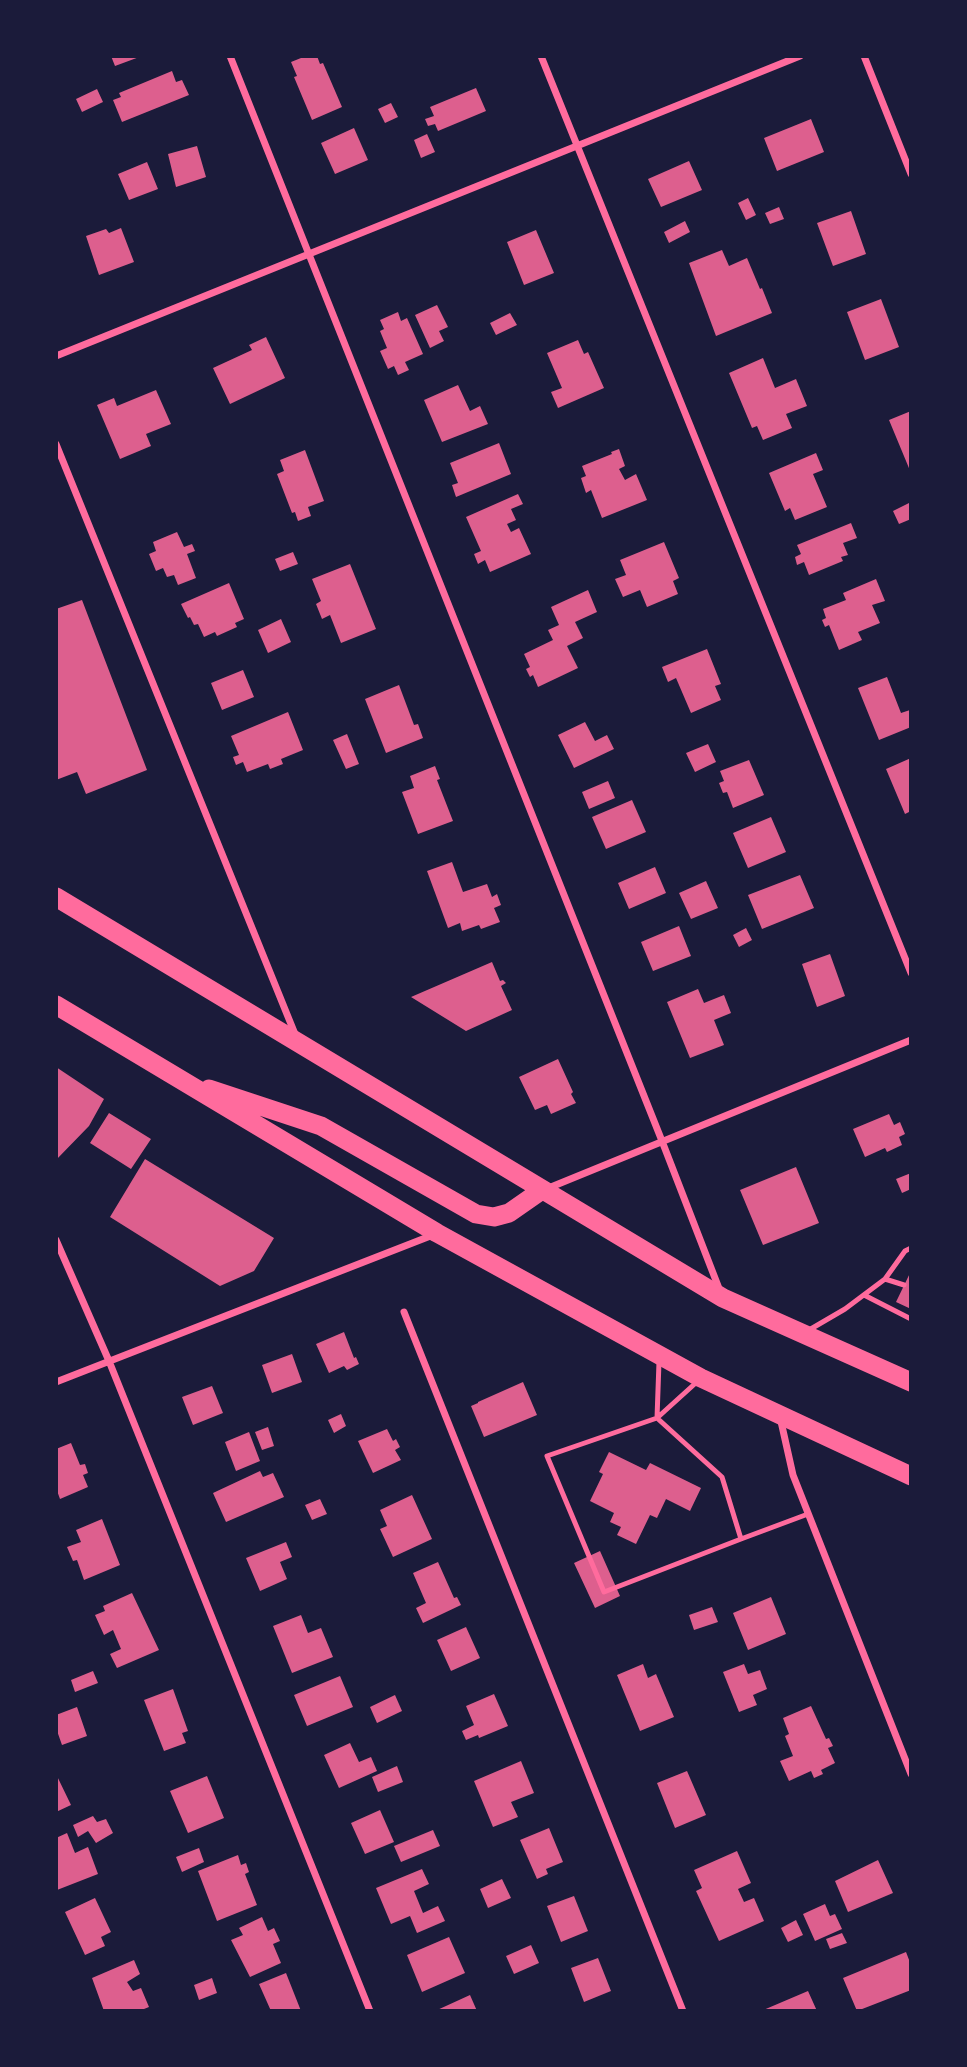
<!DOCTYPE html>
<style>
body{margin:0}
#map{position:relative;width:967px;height:2067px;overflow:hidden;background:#1b1b3a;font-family:"Golos Text",sans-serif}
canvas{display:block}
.frame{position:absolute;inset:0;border:58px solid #1b1b3a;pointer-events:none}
</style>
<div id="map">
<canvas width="967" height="2067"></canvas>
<div class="frame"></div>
</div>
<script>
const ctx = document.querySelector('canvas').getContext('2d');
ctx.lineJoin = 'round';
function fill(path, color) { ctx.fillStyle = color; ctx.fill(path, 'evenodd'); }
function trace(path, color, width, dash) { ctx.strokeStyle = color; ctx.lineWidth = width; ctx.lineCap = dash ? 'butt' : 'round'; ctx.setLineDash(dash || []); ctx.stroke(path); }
const building = new Path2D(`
 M111,56H142L115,66Z
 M306,56H317L320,64L323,63L342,107L312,120L294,77L297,76L291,62Z
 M172,71L176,82L182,80L189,95L122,122L113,100L121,97L119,93Z
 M476,88L486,111L438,131L435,124L428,126L425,119L434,116L430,107Z
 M97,89L103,102L82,112L76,99Z
 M391,103L398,117L385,123L378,109Z
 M811,119L824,152L777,171L764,138Z
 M354,128L368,160L335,174L321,143Z
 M427,134L435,152L421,158L414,140Z
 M197,146L206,177L176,187L168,154Z
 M689,161L702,190L661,207L648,179Z
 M147,162L158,189L129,200L118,174Z
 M748,198L756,215L746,220L738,203Z
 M779,207L784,219L770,224L765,213Z
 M851,211L866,254L833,266L817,223Z
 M685,221L690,232L669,243L664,232Z
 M121,228L134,262L99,275L86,236L106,229L109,233Z
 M536,230L554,273L524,285L507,242Z
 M722,250L729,266L747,258L760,289L762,288L772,313L716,336L689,263Z
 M881,299L899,347L865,360L847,312Z
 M437,305L448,327L439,331L444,341L430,348L415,315Z
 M398,312L401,321L407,318L423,354L405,362L409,370L398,375L394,366L388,369L380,351L387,348L380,331L384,329L380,320Z
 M510,313L517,325L496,335L490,323Z
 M266,337L285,378L230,404L213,368L252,350L249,345Z
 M578,340L584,354L588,352L604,388L558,408L551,392L562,388L547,353Z
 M763,358L775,388L796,379L807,406L786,414L792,428L763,440L757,426L752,428L729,373Z
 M458,385L470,411L480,406L488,424L442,442L424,400Z
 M156,390L171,424L146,434L151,446L120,459L97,405L114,398L117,406Z
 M911,411V473L889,420Z
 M499,443L511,474L456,497L452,485L458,483L450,463Z
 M619,449L625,466L619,469L625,480L636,474L647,500L602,518L591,490L586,493L581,478L586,476L582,466L612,454L611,452Z
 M305,450L324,501L308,507L311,516L298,521L295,512L292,513L277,474L284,471L280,460Z
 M816,453L823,470L813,474L827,507L795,520L790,508L785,511L769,473Z
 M518,494L523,504L511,509L516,520L507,524L511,532L519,528L531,554L490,572L485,560L478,564L474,554L481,551L466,517Z
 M911,502V519L899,524L893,511Z
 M851,523L857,538L843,543L848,555L841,557L843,561L809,575L804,562L797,565L795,557L801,554L797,545Z
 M177,532L184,547L192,544L195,551L187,554L196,578L178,585L174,575L167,577L163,568L156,571L149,554L156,551L153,542Z
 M664,542L679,578L673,581L678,594L647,607L640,590L623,597L615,579L626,575L620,560Z
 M293,552L298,564L280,571L275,559Z
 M350,564L376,629L341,643L330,615L322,619L316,604L321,601L312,579Z
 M876,579L885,601L872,605L880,623L858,632L862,640L839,650L829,625L825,627L822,620L826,618L823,609L846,600L843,593Z
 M229,583L244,619L235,623L237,627L217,636L215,632L204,637L198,624L194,625L190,617L188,618L181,604Z
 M588,590L597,612L575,622L583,638L567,646L578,668L538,687L533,675L530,677L526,669L530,667L524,654L553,640L548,630L559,625L551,607Z
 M82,600L147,770L86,794L77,772L56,780V609Z
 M281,619L291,642L268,653L258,630Z
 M707,649L721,684L715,686L721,700L691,713L676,678L668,682L662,667Z
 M243,670L254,697L222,710L211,683Z
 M887,677L901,713L910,710L911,727L879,740L858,688Z
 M399,685L414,725L418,724L423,738L386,753L365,699Z
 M288,712L303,750L281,759L283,764L270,769L268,764L247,772L243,762L236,765L233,757L239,755L231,736Z
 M585,722L595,741L607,735L614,749L574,768L558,735Z
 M347,734L359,764L346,769L333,740Z
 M708,744L716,762L695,772L686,753Z
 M911,758V811L905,814L886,769Z
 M749,760L764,795L733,808L727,792L723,793L719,783L724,781L720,771Z
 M435,766L440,779L437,780L453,821L418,834L402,792L414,788L410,776Z
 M608,781L615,798L589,809L582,792Z
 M632,800L646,832L606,849L592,817Z
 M771,817L786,852L748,868L733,833Z
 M452,862L463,892L487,884L492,897L497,894L501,905L494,908L500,922L481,929L479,925L462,931L460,923L448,928L427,871Z
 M655,867L666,893L629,909L618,883Z
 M800,875L814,908L762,929L748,895Z
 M706,881L718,908L691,919L679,893Z
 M679,926L691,956L653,971L641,942Z
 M746,928L752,940L739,947L733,935Z
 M830,954L845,996L817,1007L802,964Z
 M492,962L500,981L503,980L506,983L501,986L512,1010L466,1031L411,997Z
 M698,989L704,1003L724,995L731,1013L714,1020L724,1045L690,1058L667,1002Z
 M558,1059L573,1092L571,1094L576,1103L551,1114L547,1105L535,1110L519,1077Z
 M56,1067L104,1099L89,1126L56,1160Z
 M109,1113L151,1139L131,1169L90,1143Z
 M889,1114L894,1125L900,1122L905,1134L899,1137L902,1145L887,1152L885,1148L865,1157L853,1129Z
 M145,1159L274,1238L254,1271L220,1286L110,1217Z
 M796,1167L819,1223L763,1245L740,1190Z
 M911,1173V1189L902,1193L896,1179Z
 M911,1271V1309L896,1302Z
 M344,1332L354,1358L356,1357L359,1364L347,1370L344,1366L329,1373L316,1344Z
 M292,1354L302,1382L272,1393L262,1365Z
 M523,1382L537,1415L484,1437L471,1406L478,1403V1402Z
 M212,1386L223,1413L193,1425L182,1397Z
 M341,1414L346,1426L334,1433L328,1420Z
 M268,1427L274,1446L262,1450L255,1432Z
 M387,1429L393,1441L396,1439L400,1447L395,1450L401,1460L373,1473L358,1441Z
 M249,1432L260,1461L236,1471L225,1442Z
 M71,1443L80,1465L85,1464L88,1473L83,1475L88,1487L60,1499L56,1488V1449Z
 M609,1452L646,1470L650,1463L701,1488L690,1511L666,1499L657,1518L650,1515L636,1544L617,1535L621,1527L610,1522L614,1513L590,1501L603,1474L599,1472Z
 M260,1471L263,1477L273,1473L284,1497L226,1522L213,1493Z
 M412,1495L432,1539L393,1557L380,1529L387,1526L380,1510Z
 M320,1499L327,1514L312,1520L305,1505Z
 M102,1519L120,1565L84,1580L77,1560L73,1561L67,1547L81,1542L76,1530Z
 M286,1542L292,1557L280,1562L287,1579L260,1591L246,1558Z
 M600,1551L620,1596L595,1608L574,1563Z
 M438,1562L454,1598L457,1597L461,1605L423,1623L416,1608L426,1603L413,1573Z
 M132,1593L159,1650L117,1668L110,1654L121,1649L113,1630L104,1635L95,1615L105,1611L103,1606Z
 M771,1597L786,1634L748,1650L733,1613Z
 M712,1607L718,1622L694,1630L689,1615Z
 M301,1615L308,1633L321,1628L333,1657L292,1673L273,1626Z
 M466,1627L480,1658L451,1671L437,1640Z
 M643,1664L648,1678L656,1674L674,1717L640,1731L617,1675Z
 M744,1664L748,1674L760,1670L767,1689L753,1695L757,1705L739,1712L723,1672Z
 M93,1671L98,1683L75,1692L71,1680Z
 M340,1676L353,1707L307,1726L294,1695Z
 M173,1689L188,1731L182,1733L186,1743L164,1751L144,1700Z
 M494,1694L508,1726L479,1738L478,1735L466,1740L462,1731L474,1725L466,1706Z
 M395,1695L402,1711L377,1723L370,1707Z
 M811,1706L826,1739L829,1738L833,1746L828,1748L835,1763L821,1770L823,1774L814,1778L811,1771L789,1781L780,1761L793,1756L785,1736L789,1734L783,1718Z
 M77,1707L87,1736L62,1745L56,1728V1715Z
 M350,1743L359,1762L371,1757L377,1771L339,1788L324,1755Z
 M521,1761L534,1793L511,1802L518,1817L493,1827L474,1781Z
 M397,1766L403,1782L378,1792L372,1777Z
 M687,1771L706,1815L675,1828L657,1783Z
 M56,1774L71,1805L56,1812Z
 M207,1776L224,1818L188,1833L170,1791Z
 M380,1810L394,1842L365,1854L351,1823Z
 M93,1816L97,1822L106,1819L113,1833L96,1843L88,1831L78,1837L73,1825Z
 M549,1828L563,1862L546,1869L548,1874L537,1879L520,1840Z
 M433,1830L440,1846L401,1862L394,1846Z
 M67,1833L75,1853L88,1847L98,1874L57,1890L56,1838Z
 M199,1848L204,1862L182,1872L176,1857Z
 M737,1851L751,1883L738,1889L744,1902L754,1898L764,1921L719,1941L696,1891L702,1888L694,1870Z
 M238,1855L241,1865L246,1863L249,1872L245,1874L257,1905L217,1921L198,1871Z
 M878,1860L893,1893L848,1912L835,1881Z
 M422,1869L429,1884L414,1891L423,1913L438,1906L445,1921L417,1933L410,1916L391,1924L376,1888Z
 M502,1879L511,1898L488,1908L480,1889Z
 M574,1896L588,1931L561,1942L547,1906Z
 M95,1898L111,1932L101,1937L105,1946L85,1955L65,1912Z
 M825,1904L830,1916L835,1914L842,1929L815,1941L803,1914Z
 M262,1917L268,1931L274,1928L280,1941L273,1944L281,1963L250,1977L231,1940L243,1935L239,1928Z
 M796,1920L803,1935L788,1942L781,1928Z
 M842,1933L847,1943L830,1949L826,1939Z
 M449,1937L465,1973L422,1992L407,1955Z
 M531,1945L539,1963L514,1974L506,1956Z
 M906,1952L911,1965V1990L857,2011L843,1978Z
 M598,1958L611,1991L584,2002L571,1968Z
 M134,1960L140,1974L127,1982L133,1991L141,1988L149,2007L139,2011H104L92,1978Z
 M286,1973L301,2011H271L259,1984Z
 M212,1978L217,1993L199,2000L194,1985Z
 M808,1991L817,2011H761Z
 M470,1995L477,2011H435Z`);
const service = new Path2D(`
 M885,1279L905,1251L911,1248
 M864,1295L911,1319
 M809,1330L845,1309L885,1279L904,1285
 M657,1418L722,1477L741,1539L604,1592L547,1456L657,1418L699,1380
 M657,1418L659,1362
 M741,1539L808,1514`);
const minor = new Path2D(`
 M230,56L662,1141L720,1291
 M541,56L911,973
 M864,56L911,174
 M56,356L800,56
 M56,444L295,1034
 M546,1189L911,1040
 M56,1240L109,1361L370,2011
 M404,1312L683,2011
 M56,1382L433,1235
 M780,1417L793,1475L911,1774`);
const trunk = new Path2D(`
 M56,897L723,1298L911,1382
 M56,1005L437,1233L701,1378L911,1476
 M209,1089L321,1126L476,1214L494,1217L509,1213L542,1190`);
fill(building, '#dd5f8e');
trace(service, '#ff6b9d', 5);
trace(minor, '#ff6b9d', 7);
trace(trunk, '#ff6b9d', 19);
</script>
